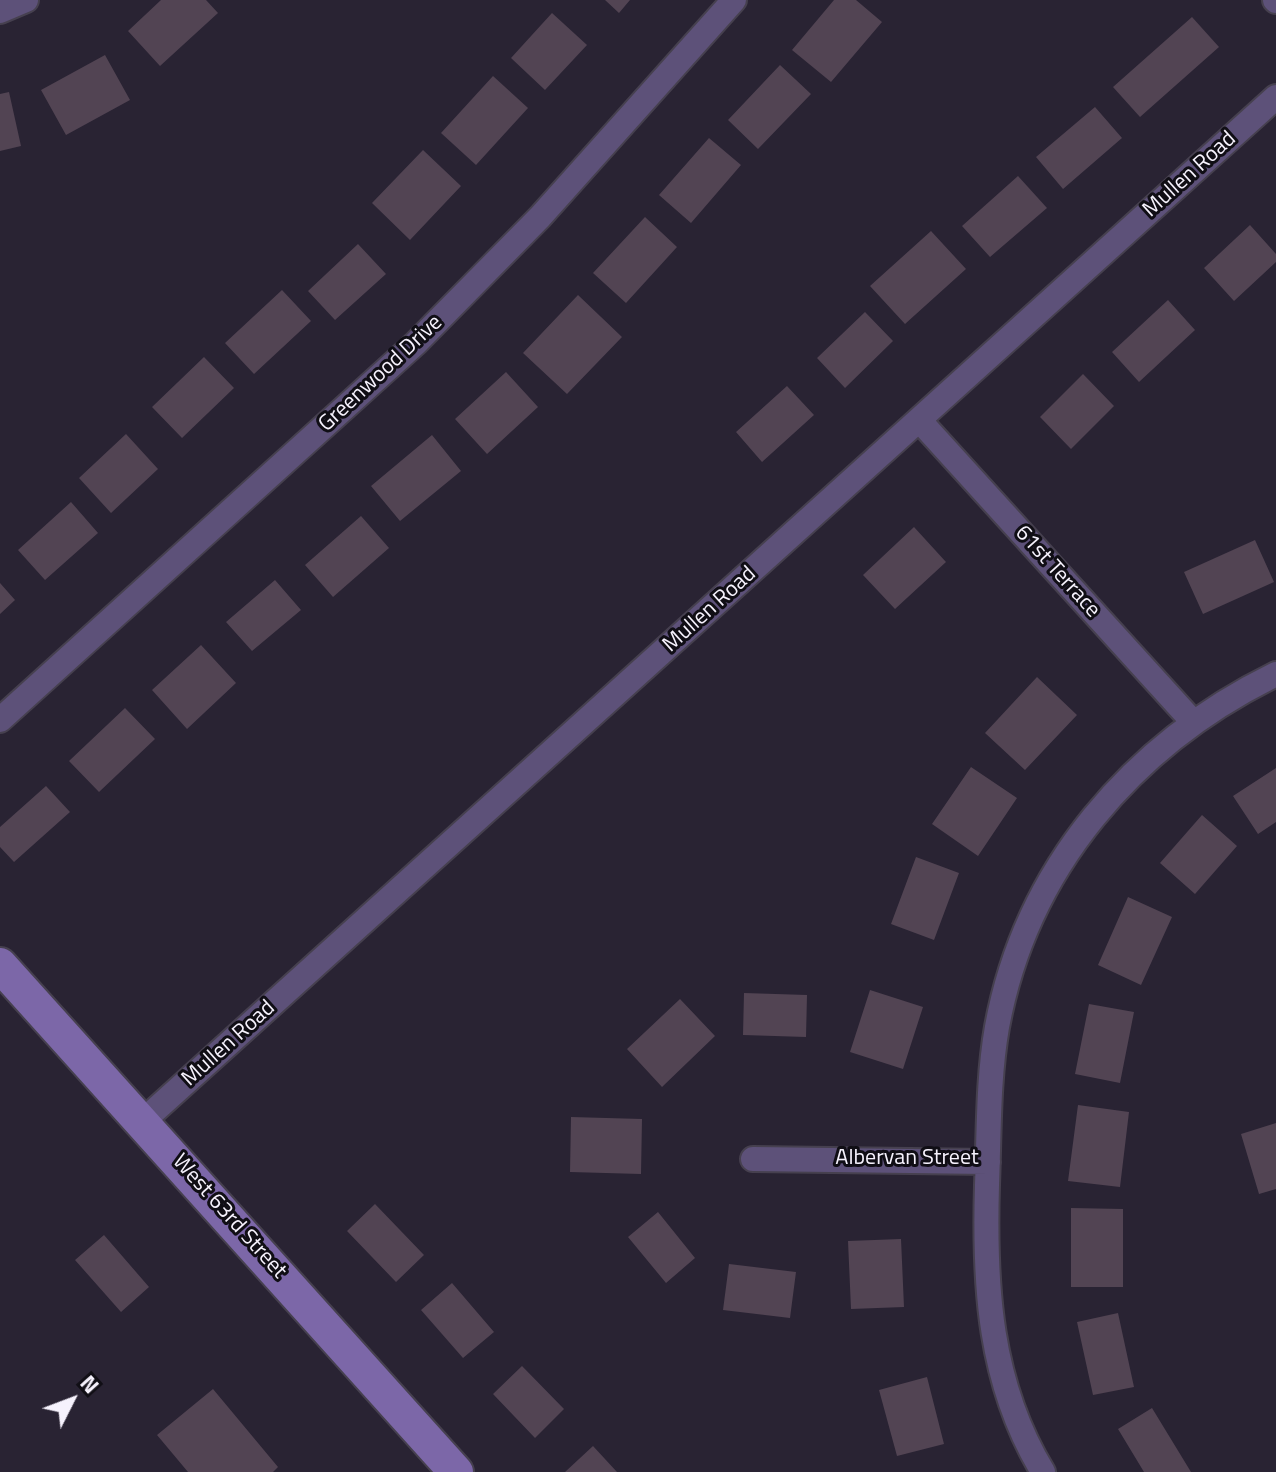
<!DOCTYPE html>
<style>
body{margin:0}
#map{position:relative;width:1276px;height:1472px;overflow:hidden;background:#292333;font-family:"Titillium Web",sans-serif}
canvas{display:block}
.north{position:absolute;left:32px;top:1360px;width:80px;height:80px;-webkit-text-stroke:6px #100e15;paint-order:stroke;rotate:48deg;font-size:22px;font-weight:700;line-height:32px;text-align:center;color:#f6f2fd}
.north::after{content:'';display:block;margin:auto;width:28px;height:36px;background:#f6f2fd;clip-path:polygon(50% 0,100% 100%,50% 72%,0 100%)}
</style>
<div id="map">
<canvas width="1276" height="1472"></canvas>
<div class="north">N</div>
</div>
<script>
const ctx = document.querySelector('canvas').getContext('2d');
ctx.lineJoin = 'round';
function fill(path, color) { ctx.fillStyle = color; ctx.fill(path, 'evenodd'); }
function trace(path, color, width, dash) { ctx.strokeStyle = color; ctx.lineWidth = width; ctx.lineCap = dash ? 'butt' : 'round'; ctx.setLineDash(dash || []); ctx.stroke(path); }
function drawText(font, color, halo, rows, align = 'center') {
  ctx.font = font + ' "Titillium Web",sans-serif'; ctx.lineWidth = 6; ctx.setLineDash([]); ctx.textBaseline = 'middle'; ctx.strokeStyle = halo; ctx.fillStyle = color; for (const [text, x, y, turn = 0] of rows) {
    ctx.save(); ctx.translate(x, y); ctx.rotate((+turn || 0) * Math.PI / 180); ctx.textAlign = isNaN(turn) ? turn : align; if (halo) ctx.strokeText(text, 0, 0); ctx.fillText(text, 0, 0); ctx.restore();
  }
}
const building = new Path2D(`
 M161,0H206L218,13L160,66L128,31Z
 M605,0H630L619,13Z
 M834,0H856L882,22L831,82L792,50Z
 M552,13L587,45L545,90L511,58Z
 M1192,17L1219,47L1140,117L1113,87Z
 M105,55L130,100L66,135L41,90Z
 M780,65L811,94L758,149L728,120Z
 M493,76L528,108L476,165L441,133Z
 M9,92L21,146L0,151V94Z
 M1095,107L1122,138L1063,189L1036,157Z
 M709,138L741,165L691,223L659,195Z
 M423,150L461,186L410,240L372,203Z
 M1018,176L1047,208L990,257L962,226Z
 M645,217L677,247L626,303L593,273Z
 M1250,225L1276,254V262L1234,301L1204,268Z
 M931,231L966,269L905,324L870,286Z
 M358,244L386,274L335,320L308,291Z
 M282,290L311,321L254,374L225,343Z
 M578,295L622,337L567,394L523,353Z
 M1168,300L1195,330L1139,382L1112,352Z
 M865,312L893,341L845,388L817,358Z
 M204,357L234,388L182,438L152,407Z
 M506,372L538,407L487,454L455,419Z
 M1083,374L1114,406L1071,449L1040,417Z
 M787,386L814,415L762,462L736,432Z
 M126,434L158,469L111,513L79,478Z
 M432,435L461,471L400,521L371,486Z
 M71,502L98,533L45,580L18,550Z
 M361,516L389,548L333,597L305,565Z
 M914,527L946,562L895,609L863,575Z
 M1255,540L1274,582L1203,614L1184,572Z
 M275,580L301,610L252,651L226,622Z
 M0,583L15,600L0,614Z
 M201,645L236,683L187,729L152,690Z
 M1037,677L1077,715L1025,770L985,733Z
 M125,708L155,739L99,792L69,761Z
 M971,767L1017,798L978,856L932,824Z
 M1276,768V822L1258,834L1233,796Z
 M46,786L70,812L14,862L0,847V827Z
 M1202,815L1237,846L1195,894L1160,863Z
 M916,857L959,873L934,940L891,924Z
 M1128,897L1172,917L1141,985L1098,965Z
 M870,990L923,1007L903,1069L850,1052Z
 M744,993L807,995L806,1037L743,1035Z
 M680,999L715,1036L662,1087L627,1049Z
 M1089,1004L1134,1012L1120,1083L1075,1074Z
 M1078,1105L1129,1112L1120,1187L1068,1181Z
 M571,1117L642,1119L641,1174L570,1172Z
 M1276,1123V1189L1259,1194L1241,1134Z
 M375,1204L424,1255L396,1282L347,1231Z
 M1071,1208L1123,1209V1287H1071Z
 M658,1212L695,1258L666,1283L628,1237Z
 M104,1235L149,1287L121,1312L75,1260Z
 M901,1239L904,1307L851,1309L848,1241Z
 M729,1264L796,1272L790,1318L723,1310Z
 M452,1283L494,1332L463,1358L421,1310Z
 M1118,1313L1134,1387L1093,1395L1077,1322Z
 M522,1366L564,1409L535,1438L493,1394Z
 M927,1377L944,1444L897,1456L879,1390Z
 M213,1389L278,1467L273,1472H188L157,1435Z
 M1152,1408L1191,1472H1144L1118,1429Z
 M593,1446L617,1472H565Z`);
const street = new Path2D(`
 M1275,0L1276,1
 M0,11L26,0
 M920,421L1194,723
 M0,720L416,343L540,217L734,0
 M143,1121L1276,97
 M753,1159L988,1162
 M1043,1472C989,1383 984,1285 987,1185C989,1133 988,1078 997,1027C1026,868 1133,744 1276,674`);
const secondary = new Path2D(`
 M0,965L456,1472`);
const streetNames = [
 ["Mullen Road",1190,175,-42],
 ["Greenwood Drive",381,374,-43],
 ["61st Terrace",1057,572,48],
 ["Mullen Road",710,610,-42],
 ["Mullen Road",229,1044,-42],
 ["Albervan Street",907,1159],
 ["West 63rd Street",229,1217,48]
];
fill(building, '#524453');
trace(street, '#46404f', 28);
trace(secondary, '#46404f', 38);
trace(street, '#5d5179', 24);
trace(secondary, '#7c67a8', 34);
drawText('22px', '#f6f2fd', '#100e15', streetNames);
</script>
